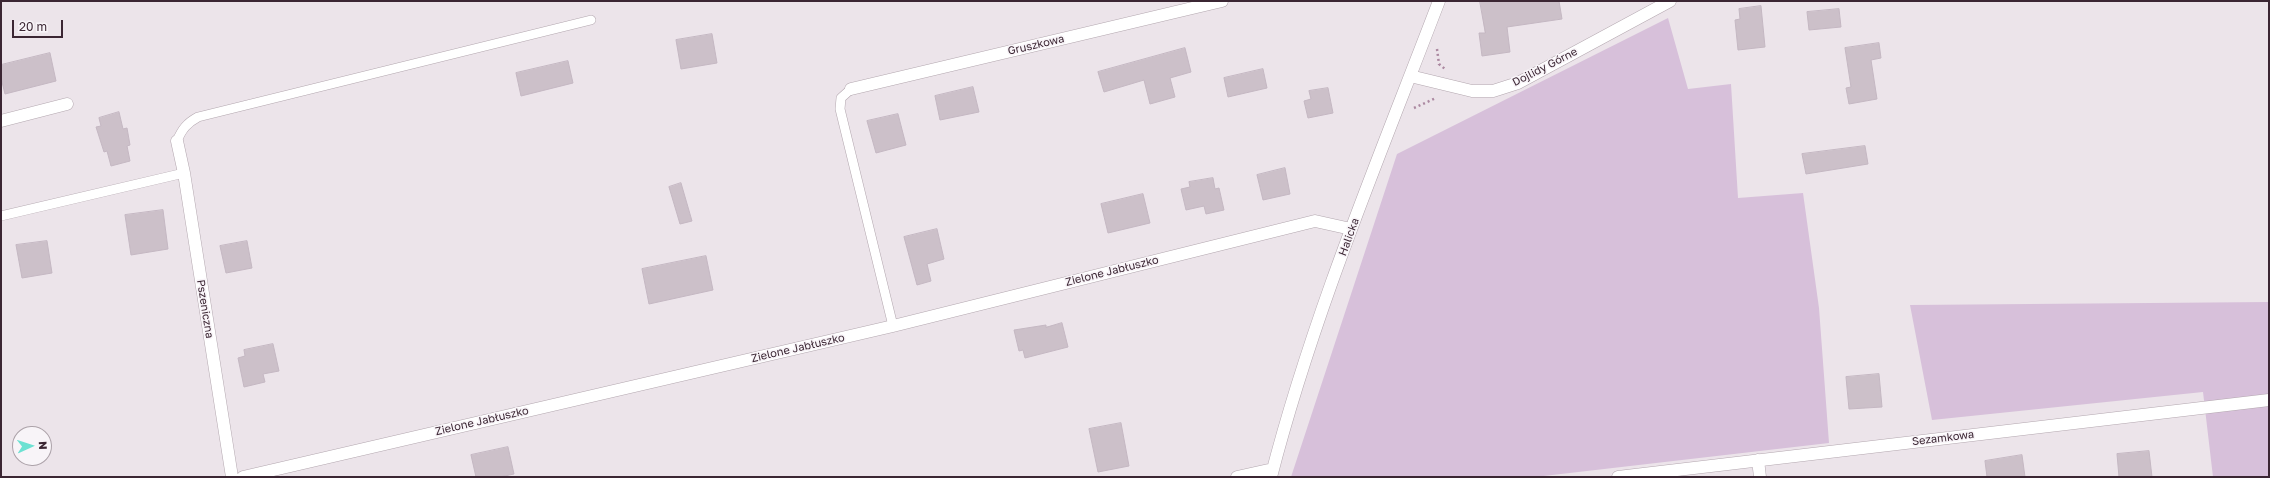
<!DOCTYPE html>
<meta charset="utf-8">
<style>
body{margin:0}
#map{position:relative;width:2270px;height:478px;overflow:hidden;background:#ece4ea;font-family:"Golos Text",sans-serif}
canvas{display:block}
.frame{position:absolute;inset:0;border:2px solid #3b2633;pointer-events:none}
.north{position:absolute;left:12px;top:426px;width:40px;height:40px;box-sizing:border-box;background:#f8f4f8;border:1px solid #aca2a9;border-radius:50%;rotate:87deg;font-size:11px;font-weight:700;line-height:16px;text-align:center;color:#3b2633}
.north::after{content:'';display:block;margin:auto;width:14px;height:18px;background:#6de1d2;clip-path:polygon(50% 0,100% 100%,50% 72%,0 100%)}
.scale{position:absolute;left:12px;top:20px;width:51px;height:18px;box-sizing:border-box;border:2px solid #3b2633;border-top:0;padding-left:5px;font-size:12px;line-height:14px;white-space:nowrap;color:#3b2633;-webkit-text-stroke:3px #f8f4f8;paint-order:stroke}
</style>
<div id="map">
<canvas width="2270" height="478"></canvas>
<div class="frame"></div>
<div class="north">N</div>
<div class="scale">20 m</div>
</div>
<script>
const ctx = document.querySelector('canvas').getContext('2d');
ctx.lineJoin = 'round';
function fill(path, color) { ctx.fillStyle = color; ctx.fill(path, 'evenodd'); }
function trace(path, color, width, dash) { ctx.strokeStyle = color; ctx.lineWidth = width; ctx.lineCap = dash ? 'butt' : 'round'; ctx.setLineDash(dash || []); ctx.stroke(path); }
function drawText(font, color, halo, rows, align = 'center') {
  ctx.font = font + ' "Golos Text",sans-serif'; ctx.lineWidth = 3; ctx.setLineDash([]); ctx.textBaseline = 'middle'; ctx.strokeStyle = halo; ctx.fillStyle = color; for (const [text, x, y, turn = 0] of rows) {
    ctx.save(); ctx.translate(x, y); ctx.rotate((+turn || 0) * Math.PI / 180); ctx.textAlign = isNaN(turn) ? turn : align; if (halo) ctx.strokeText(text, 0, 0); ctx.fillText(text, 0, 0); ctx.restore();
  }
}
const green = new Path2D(`
 M1668,18L1688,89L1731,84L1738,198L1803,193L1819,308L1829,443L1535,477H1291L1397,154Z
 M2269,302V477H2213L2203,392L1932,420L1910,305Z`);
const building = new Path2D(`
 M1480,1H1559L1562,19L1507,27L1510,52L1482,56L1479,33H1485Z
 M1761,6L1765,47L1738,50L1735,20L1740,19L1739,9Z
 M1839,9L1841,27L1809,30L1807,12Z
 M712,34L717,63L681,69L676,40Z
 M1879,43L1881,58L1871,60L1877,99L1849,104L1846,88L1851,87L1845,48Z
 M1185,48L1191,72L1170,78L1175,97L1150,104L1144,80L1104,92L1098,72Z
 M50,53L56,81L5,94L1,78V65Z
 M568,61L573,83L521,96L516,73Z
 M1263,69L1267,88L1228,97L1224,78Z
 M973,87L979,112L940,120L935,96Z
 M1328,88L1333,113L1308,118L1304,101L1311,99L1309,91Z
 M119,112L123,129L127,128L130,145L127,146L130,161L111,166L107,151L104,152L96,127L101,126L99,118Z
 M898,114L906,145L876,153L867,121Z
 M1865,146L1868,164L1806,174L1802,154Z
 M1285,168L1290,194L1263,200L1257,175Z
 M1213,178L1215,189L1219,188L1224,210L1206,214L1204,206L1186,210L1181,189L1190,187L1189,182Z
 M681,183L692,221L680,224L669,187Z
 M1143,194L1150,223L1108,233L1101,204Z
 M163,210L168,249L131,255L125,215Z
 M937,229L944,259L927,264L931,281L917,285L904,237Z
 M47,241L52,273L22,278L16,245Z
 M247,241L252,268L226,273L220,246Z
 M706,256L713,290L649,304L642,269Z
 M1062,323L1068,347L1025,358L1023,350L1019,351L1014,330L1046,325V327Z
 M273,344L279,371L263,374L265,382L244,387L238,358L245,356L244,350Z
 M1879,374L1882,407L1849,409L1846,377Z
 M1121,423L1129,466L1098,472L1089,429Z
 M508,447L514,474L500,477H476L471,455Z
 M2149,451L2152,477H2119L2117,454Z
 M2022,455L2025,477H1987L1985,461Z`);
const path = new Path2D(`
 M1437,49L1439,64L1445,69
 M1414,108L1436,98`);
const lane = new Path2D(`
 M851,89L841,98L840,109L893,326
 M177,141C182,129 187,123 198,117L591,20
 M1,216L184,173`);
const street = new Path2D(`
 M1410,76L1472,91H1493L1518,83L1670,1
 M851,89L1222,1
 M1,121L67,104
 M177,141L184,173L232,477
 M1758,460L1760,477
 M243,477L893,326L1315,221L1351,229
 M1237,477L1273,469
 M1271,477C1313,314 1379,158 1439,1
 M1618,477L2269,400`);
const streetNames = [
 ["Gruszkowa",1036,45,-13],
 ["Dojlidy Górne",1545,67,-27],
 ["Halicka",1349,237,-70],
 ["Zielone Jabłuszko",1112,271,-14],
 ["Pszeniczna",205,309,81],
 ["Zielone Jabłuszko",798,348,-13],
 ["Zielone Jabłuszko",482,421,-13],
 ["Sezamkowa",1943,438,-7]
];
fill(green, '#d7c0da');
fill(building, '#ccc0c9');
trace(building, '#c4b7c2', 1);
trace(lane, '#b3a7af', 10);
trace(street, '#b3a7af', 13);
trace(path, '#ab88a0', 2.5, [2, 3]);
trace(lane, '#fff', 9);
trace(street, '#fff', 12);
drawText('11px', '#3b2633', '#f8f4f8', streetNames);
</script>
